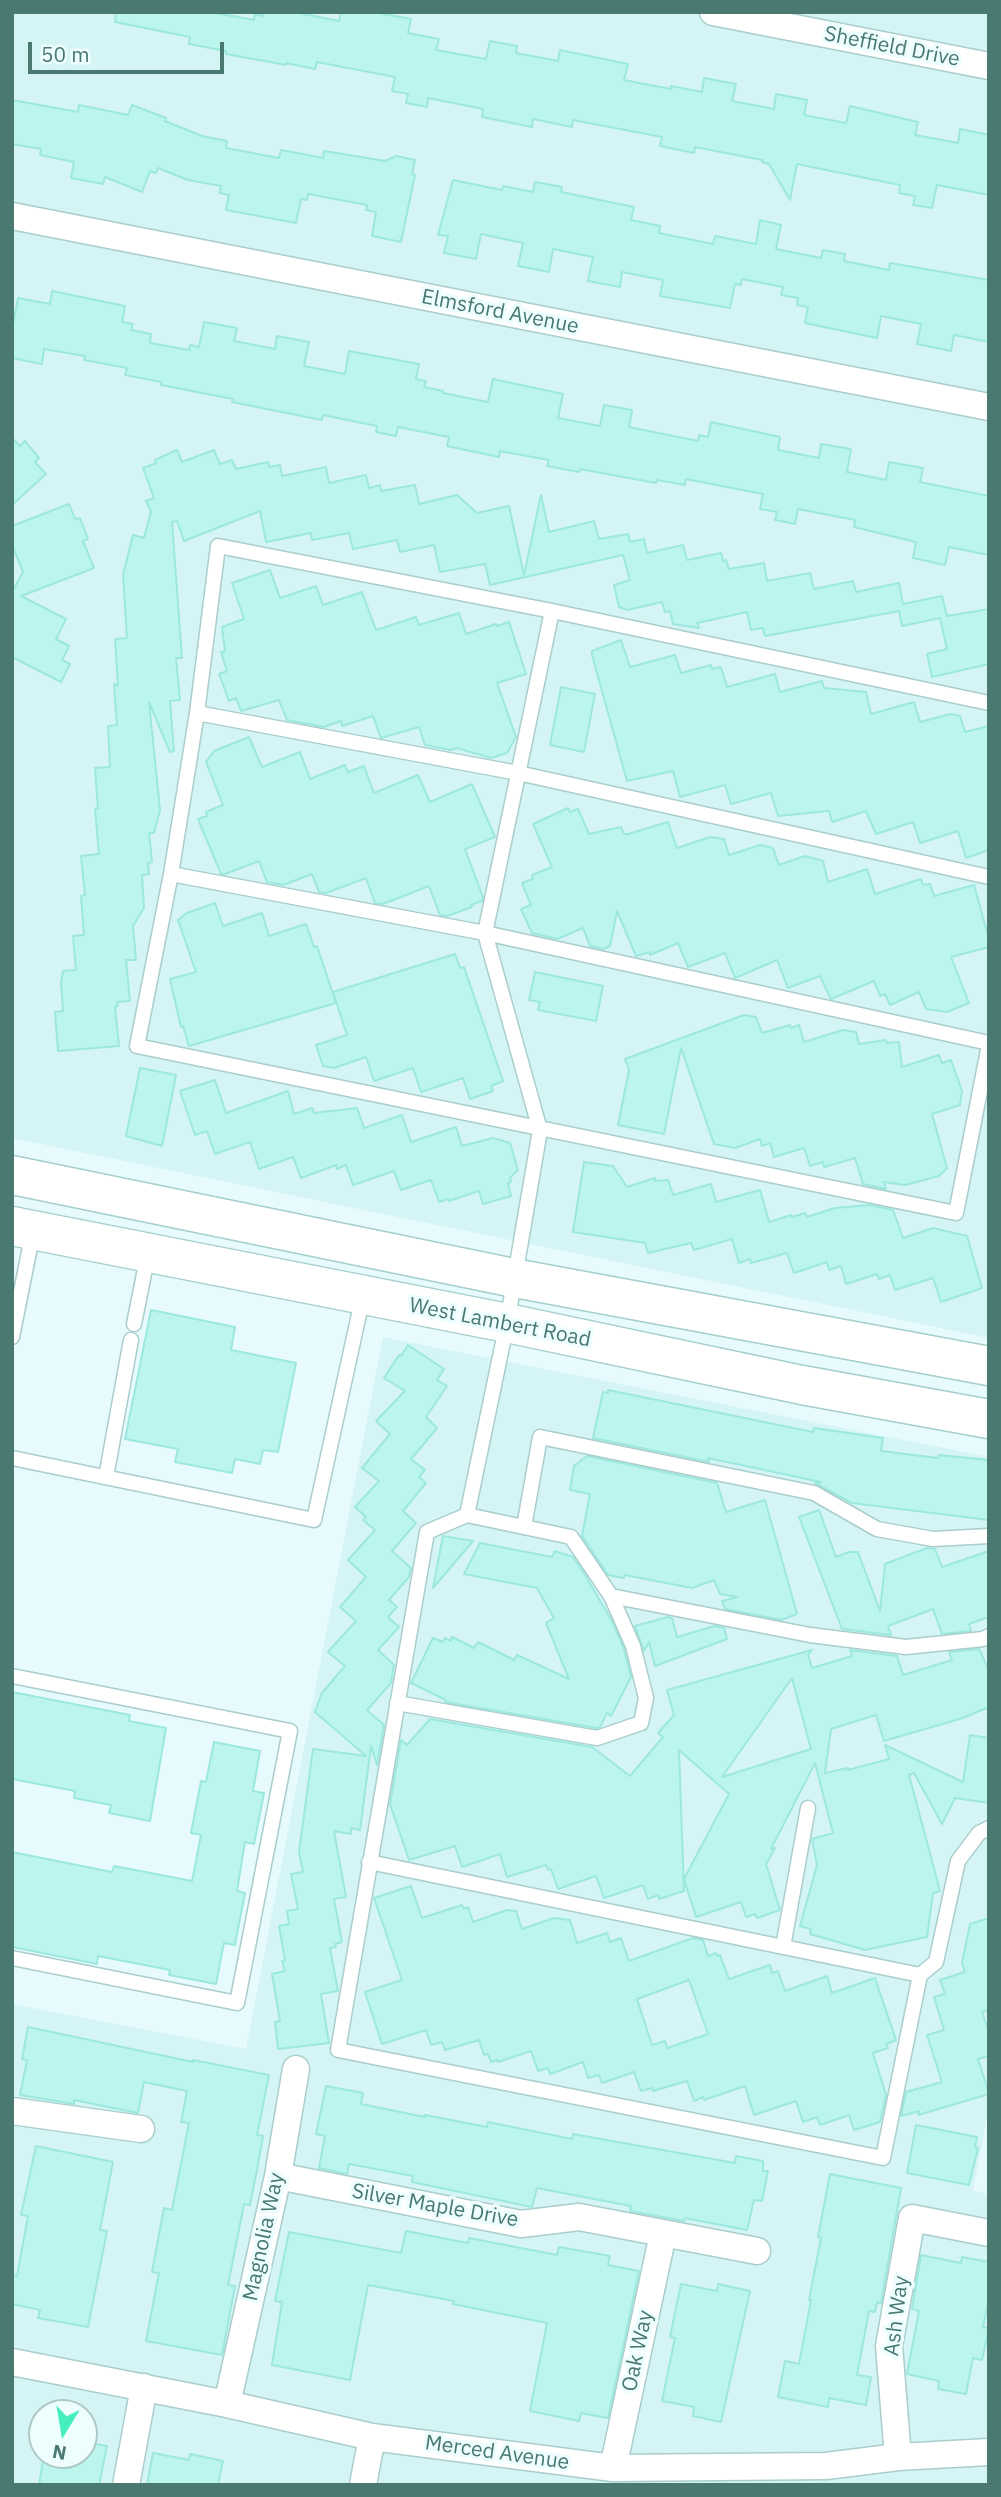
<!DOCTYPE html>
<style>
body{margin:0}
#map{position:relative;width:1001px;height:2497px;overflow:hidden;background:#e7fbfe;font-family:"IBM Plex Sans",sans-serif}
canvas{display:block}
.frame{position:absolute;inset:0;border:14px solid #497971;pointer-events:none}
.north{position:absolute;left:28px;top:2399px;width:70px;height:70px;box-sizing:border-box;background:#eefeff;border:2px solid #acc9c6;border-radius:50%;rotate:191deg;font-size:19px;font-weight:700;line-height:28px;text-align:center;color:#497971}
.north::after{content:'';display:block;margin:auto;width:24px;height:32px;background:#45eebc;clip-path:polygon(50% 0,100% 100%,50% 72%,0 100%)}
.scale{position:absolute;left:28px;top:42px;width:196px;height:32px;box-sizing:border-box;border:4px solid #497971;border-top:0;padding-left:9px;font-size:21px;line-height:24px;white-space:nowrap;color:#497971;-webkit-text-stroke:5px #eefeff;paint-order:stroke}
</style>
<div id="map">
<canvas width="1001" height="2497"></canvas>
<div class="frame"></div>
<div class="north">N</div>
<div class="scale">50 m</div>
</div>
<script>
const ctx = document.querySelector('canvas').getContext('2d');
ctx.lineJoin = 'round';
function fill(path, color) { ctx.fillStyle = color; ctx.fill(path, 'evenodd'); }
function trace(path, color, width, dash) { ctx.strokeStyle = color; ctx.lineWidth = width; ctx.lineCap = dash ? 'butt' : 'round'; ctx.setLineDash(dash || []); ctx.stroke(path); }
function drawText(font, color, halo, rows, align = 'center') {
  ctx.font = font + ' "IBM Plex Sans",sans-serif'; ctx.lineWidth = 7; ctx.setLineDash([]); ctx.textBaseline = 'middle'; ctx.strokeStyle = halo; ctx.fillStyle = color; for (const [text, x, y, turn = 0] of rows) {
    ctx.save(); ctx.translate(x, y); ctx.rotate((+turn || 0) * Math.PI / 180); ctx.textAlign = isNaN(turn) ? turn : align; if (halo) ctx.strokeText(text, 0, 0); ctx.fillText(text, 0, 0); ctx.restore();
  }
}
const residential = new Path2D(`
 M12,12H989V422L986,435L989,436V1338L12,1138Z
 M383,1337L989,1457V2106L973,2191L989,2194V2485H12V2004L246,2049ZM42,2413H84V2455H42Z`);
const building = new Path2D(`
 M116,12H210L254,20L255,14L263,16L264,12H294L339,21L341,12H373L411,19L408,33L439,39L436,50L486,59L490,41L517,46L516,53L558,61L560,50L628,64L624,80L671,89V86L702,92L704,78L736,84L732,101L774,109L776,94L807,100L804,115L846,123L850,106L918,122L915,135L958,143L960,129L989,135V195L937,185L932,208L913,205L915,196L899,193L900,185L797,164L790,200L769,164L762,162V160L695,147L694,153L660,146L662,137L573,120L572,127L533,119L532,127L482,117L483,109L428,98L427,107L406,103L408,94L392,91L395,77L317,62L315,69L286,63V65L226,54V51L189,44L190,37L115,22Z
 M12,100L78,112L79,105L128,115L132,105L166,118L165,121L202,136L227,141L226,148L279,158L281,150L323,158L324,151L385,161L396,156L415,160L412,174L415,175L401,242L372,236L376,212L366,210L367,205L308,194L307,200L301,199L296,223L226,210L229,195L220,193L221,186L188,180L158,168L156,173L150,171L142,192L105,177L103,184L71,178L74,162L40,155L41,149L12,144Z
 M453,180L502,190L503,186L533,192L535,182L562,187L561,192L634,207L631,220L660,226L659,233L713,244L715,236L756,244L760,220L781,225L776,249L821,258L823,250L845,254L844,261L889,270L890,263L989,280V342L954,335L951,351L917,344L921,324L881,316L877,338L805,323L808,307L797,305L798,298L781,295L783,287L742,279L741,285L735,284L730,308L660,296L663,280L622,272L620,287L588,281L593,257L553,249L549,272L518,266L523,243L481,234L476,259L444,253L448,236L438,235Z
 M52,291L125,306L122,322L133,324L131,330L151,334L150,343L189,350L190,345L199,347L204,322L237,328L234,341L275,349L277,336L309,342L304,366L345,374L349,351L419,364L416,379L426,381L424,387L443,391V393L488,402L493,379L563,394L558,418L600,426L604,405L632,410L629,427L698,441L699,435L708,437L711,422L780,437L778,450L819,458L821,444L851,449L847,472L886,480L889,462L923,468L920,482L989,496V555L949,547L945,565L913,558L916,542L854,527L855,520L798,509L795,524L775,520L777,512L760,509L763,494L686,479L685,485L657,480L656,483L580,469L579,472L547,466L549,460L500,451L499,457L447,446L449,437L398,427L396,436L376,432L377,426L323,415L322,420L232,402L233,399L161,385V382L125,375L127,368L84,360L85,356L44,349L42,364L12,358V330L18,298L50,304Z
 M12,438L20,446L25,441L39,458L35,462L46,474L12,505Z
 M177,450L182,462L214,450L220,464L232,460L236,469L268,462L269,467L280,465L282,476L326,467L329,483L366,475L369,488L380,485L381,491L415,485L419,504L457,495L477,513L509,506L524,575L541,495L549,532L594,521L599,539L628,534L630,542L644,539L647,553L683,545L687,560L721,553L723,561L726,560L729,569L764,563L767,581L810,573L814,589L853,581L856,592L899,583L903,604L942,596L947,616L989,609V664L932,677L927,654L947,649L940,618L902,626L899,611L765,636L763,628L751,630L747,612L697,623L699,628L673,624L670,611L665,612L662,602L627,610L619,607L614,585L630,580L623,555L490,585L485,564L440,572L434,545L400,552L397,540L353,549L349,533L312,540L311,533L266,542L260,511L184,541L177,521L172,522L182,658H176L180,700L170,701L174,751L170,752L149,702L160,810L154,833H149L152,862L148,863L149,874L142,875L144,908L133,926L136,960H126L130,1001L117,1002L118,1006L115,1007L119,1046L58,1051L55,1012L63,1011L61,983L63,971L76,970L73,936L84,935L81,896L85,895L81,856L99,854L95,809L98,808L95,768L110,767L108,726L117,725L114,684L118,686L115,639L127,638L123,575L133,535L144,538L151,512L146,501L154,498L143,468L156,463L155,460Z
 M69,504L75,519L80,518L88,539L83,541L94,568L21,596L66,619L56,639L69,646L62,660L70,664L61,682L12,657V592L23,572L12,545V526Z
 M270,570L280,598L316,586L323,605L362,592L376,630L416,617L419,625L459,613L466,634L496,624L497,626L509,622L526,674L497,683L516,737L507,753L491,758L457,748L451,750L425,745L419,727L381,738L373,716L342,726L341,721L324,727L287,720L279,700L241,711L236,698L229,701L219,674L227,671L221,652L225,651L222,627L244,619L232,583Z
 M621,640L630,667L675,655L681,673L711,665L712,669L721,667L727,687L775,674L780,692L822,681L824,688L866,692L871,714L914,702L920,722L951,714L960,716L965,732L989,726V850L966,858L958,831L920,843L913,822L876,834L866,811L832,822L829,811L778,816L771,793L731,804L725,785L680,797L673,771L627,781L592,655V651Z
 M561,687L595,694L584,752L550,745Z
 M249,737L262,767L300,752L310,779L345,765L348,772L364,766L374,793L418,775L430,802L472,784L495,837L465,849L483,897L482,901L471,905L472,907L447,916L440,915L429,886L383,904L375,903L366,878L326,893L319,892L312,874L283,885L267,882L259,861L225,874H221L198,819L207,816L206,812L223,805L206,762L214,751Z
 M568,808L570,812L578,809L589,834L621,827L624,834H628L668,822L677,848L710,837L724,839L729,855L760,845L773,848L779,865L805,856L823,861L828,882L867,869L875,894L921,879L923,885L930,884L934,896L974,885L989,939V947L951,957L969,1003L947,1012L926,1009L919,992L890,1005L885,994L880,996L874,981L831,999L820,976L788,988L777,960L735,978L725,953L688,967L678,943L650,955V952L636,956L617,911L610,946L603,949L590,946L583,928L557,939L532,933L521,909L531,905L522,883L533,879L532,875L552,867L533,824Z
 M215,903L223,926L262,913L269,936L306,924L314,947L317,946L336,1003L189,1046L183,1026L181,1027L170,979L196,972L178,920L187,913Z
 M455,954L460,968L464,967L503,1081L491,1086L493,1091L470,1099L463,1078L421,1092L413,1068L374,1081L366,1057L334,1068L323,1066L316,1045L347,1035L333,992Z
 M535,972L603,986L596,1021L538,1010L540,1002L529,1000Z
 M744,1015L756,1017L762,1033L790,1025L791,1028L799,1025L804,1042L843,1030L856,1032L859,1044L886,1040L887,1043L899,1042L902,1067L939,1055L942,1063L951,1060L962,1091L960,1105L932,1114L947,1168L939,1176L905,1185L884,1182L886,1189L863,1184L855,1158L824,1167L823,1162L810,1166L804,1148L774,1157L770,1143L762,1146L760,1139L735,1148L714,1144L681,1048L664,1134L618,1125L629,1070L625,1059Z
 M140,1068L176,1075L162,1146L126,1136Z
 M215,1080L226,1113L288,1091L294,1114L312,1108L314,1113L357,1108L364,1128L402,1115L411,1142L456,1127L462,1146L493,1138L510,1143L518,1170L510,1178L511,1182L508,1183L511,1196L483,1204L479,1191L449,1201L448,1199L439,1202L431,1180L401,1190L394,1171L353,1185L346,1165L337,1169L336,1165L301,1178L293,1157L259,1169L250,1142L215,1154L207,1131L195,1135L180,1091Z
 M584,1162L613,1166L627,1187L655,1178V1181L668,1180L673,1195L711,1184L716,1202L760,1190L769,1222L791,1215L792,1217L805,1213L807,1217L835,1208L869,1205L893,1210L903,1238L933,1228L967,1236L982,1288L941,1302L933,1278L895,1290L890,1275L879,1279L877,1274L846,1284L841,1266L829,1270L827,1262L794,1273L787,1253L751,1263L750,1259L739,1263L732,1239L694,1250L691,1243L648,1253L645,1243L573,1232Z
 M151,1310L235,1327L231,1350L296,1363L278,1452L263,1450L260,1464L235,1459L232,1473L175,1462L178,1449L125,1439Z
 M408,1345L444,1369L437,1380L447,1386L426,1417L437,1428L411,1459L425,1470L419,1477L426,1483L403,1511L416,1523L392,1551L411,1568L409,1577L389,1600L397,1607L388,1617L399,1627L378,1650L394,1665L391,1683L367,1710L384,1725L377,1765L371,1746L360,1830L351,1828V1834L334,1831L346,1897L334,1899L342,1942L335,1944L336,1947L330,1948L338,1991L321,1994L329,2043L278,2049L275,2022L280,2021L272,1974L285,1971L282,1961L285,1960L279,1926L289,1924L287,1911L298,1909L291,1874L303,1872L299,1852L313,1749L366,1756L315,1712L322,1693L345,1666L328,1652L356,1621L340,1607L366,1577L348,1560L375,1530L363,1520L366,1517L355,1507L379,1481L362,1468L390,1434L376,1421L405,1391L384,1378L399,1355L401,1356Z
 M608,1390L813,1432L814,1428L883,1438L881,1451L938,1458L939,1455L989,1460V1520L852,1503L815,1483L821,1482L708,1458L709,1462L593,1438L603,1392L608,1393Z
 M587,1456L717,1483L726,1512L765,1500L797,1614L781,1620L725,1609L722,1601L737,1597L720,1594L714,1580L692,1588L625,1575L624,1578L608,1575L582,1536L590,1494L570,1490L574,1466Z
 M819,1510L836,1557L849,1552H858L880,1611L885,1564L927,1548L935,1549L942,1567L989,1551V1617L969,1624L971,1631L942,1634L933,1609L888,1626L891,1635L842,1629L799,1517Z
 M443,1536L473,1541L433,1588Z
 M480,1543L552,1557L555,1551L573,1557L582,1570L612,1621L624,1649L631,1677L611,1716L607,1713L600,1727L596,1728L445,1702L446,1700L411,1683L433,1638L443,1642L445,1638L451,1641L452,1637L474,1648L478,1642L514,1660L517,1655L569,1679L546,1623L554,1618L537,1588L464,1574Z
 M668,1617L672,1618L677,1637L715,1626L724,1628L727,1639L655,1666L649,1642L644,1651L635,1626Z
 M979,1649L989,1671V1707L963,1718L884,1741L876,1715L831,1729L825,1773L848,1768V1770L889,1759L885,1745L963,1782L970,1735L989,1738V1803L955,1798L942,1824L914,1773L909,1775L940,1891L933,1893L927,1937L865,1950L810,1934L811,1929L800,1926L817,1865L812,1839L833,1833L815,1763L771,1849L775,1848L766,1864L780,1910L757,1918L755,1914L746,1917L741,1902L696,1917L684,1879L729,1794L679,1750L684,1891L659,1899L658,1895L648,1899L643,1885L604,1898L596,1876L558,1889L551,1869L548,1870L546,1865L507,1877L500,1854L462,1867L455,1846L409,1860L390,1804L401,1740L407,1745L430,1719L592,1747L630,1776L663,1737L658,1733L674,1715L667,1690L812,1650L808,1655L812,1668L852,1656L850,1650L897,1656L903,1675L952,1660L949,1652ZM792,1678L811,1749L722,1777L775,1702Z
 M12,1692L130,1715L129,1721L166,1728L150,1821L109,1813L111,1805L74,1798L75,1791L12,1779Z
 M214,1742L260,1751L253,1791L264,1793L254,1844L245,1842L237,1891L245,1893L235,1945L224,1943L216,1984L169,1975L170,1970L98,1956L97,1964L12,1947V1852L112,1872L114,1866L192,1881L201,1835L191,1833L201,1781L206,1782Z
 M411,1886L422,1918L462,1905L464,1909L468,1907L473,1922L507,1910L516,1911L522,1929L554,1918L570,1920L577,1943L607,1933L610,1942L621,1938L629,1961L693,1938L703,1940L708,1956L716,1953L717,1956L720,1955L729,1979L770,1965L772,1973L778,1971L785,1991L827,1976L832,1993L875,1978L896,2040L886,2044L888,2048L873,2053L886,2095L880,2122L854,2130L849,2115L820,2125L817,2117L803,2122L796,2101L754,2115L745,2086L704,2100L703,2097L694,2101L687,2081L653,2091L652,2088L641,2091L634,2072L602,2083L599,2075L588,2078L583,2062L550,2074L548,2068L538,2071L531,2051L498,2062L497,2060L491,2062L488,2054L484,2055L479,2040L445,2050L442,2042L431,2045L426,2030L382,2044L365,1992L402,1980L374,1898ZM689,1980L708,2034L667,2048L665,2041L652,2045L637,1999Z
 M989,1918V2010L982,2012L989,2033V2056L978,2059L989,2094L918,2115L919,2111L901,2116L906,2092L942,2082L927,2035L944,2030L934,1997L945,1994L940,1980L965,1972L962,1963L970,1924Z
 M28,2027L193,2062V2060L269,2075L257,2135L263,2136L258,2164L250,2205L244,2204L228,2285L235,2286L222,2355L146,2341L159,2273L152,2272L164,2208L172,2210L189,2123L181,2122L187,2091L144,2082L138,2113L74,2100V2104L20,2095L27,2060L22,2059Z
 M326,2086L363,2093L361,2104L425,2117V2115L487,2127L488,2122L572,2139L573,2134L735,2163L736,2156L763,2161V2171H768L762,2201L754,2200L747,2230L685,2218L684,2221L630,2211L631,2206L537,2188L532,2207L412,2182L413,2176L349,2164L347,2174L319,2168L325,2136L316,2134Z
 M916,2125L977,2137L975,2147L978,2148L969,2185L907,2173Z
 M36,2146L113,2162L100,2230L107,2231L88,2327L38,2318L40,2310L12,2304V2275L17,2276L28,2216L21,2215Z
 M830,2174L901,2188L881,2303L877,2302L875,2312L869,2311L857,2375L871,2377L866,2405L829,2398L828,2407L778,2397L785,2361L799,2364L811,2300H809L821,2238L818,2237Z
 M406,2231L468,2243L469,2238L557,2255L559,2247L610,2256L608,2265L639,2271L608,2418L581,2413L579,2421L530,2411L547,2323L453,2304L454,2301L368,2285L350,2380L272,2365L282,2302L275,2301L289,2232L401,2253Z
 M921,2255L961,2263L962,2257L989,2262V2299L983,2327L989,2328L982,2360L973,2358L966,2394L938,2389L939,2381L907,2374L919,2311L912,2309Z
 M681,2284L717,2291L718,2284L750,2291L721,2422L693,2416L694,2407L662,2401L675,2338L670,2337Z
 M84,2442L107,2446L99,2485H39L44,2455H84Z
 M153,2453L189,2460L190,2454L223,2461L218,2485H147Z`);
const service = new Path2D(`
 M552,611L485,933L540,1130L507,1323L467,1515L427,1532L338,2050L883,2158L920,1975L936,1962L958,1861L979,1833L989,1828
 M989,703L552,611L218,546L197,713L171,874L137,1046L956,1213L989,1045
 M197,713L518,773L989,877
 M171,874L485,933L989,1043
 M134,1324L148,1254
 M12,1337L33,1232
 M12,1458L314,1520L363,1296
 M106,1477L131,1340
 M467,1515L571,1537L611,1596L810,1635L906,1647L983,1639L989,1636
 M524,1527L540,1437L814,1493L877,1529L933,1539L989,1536
 M12,1676L290,1731L237,2003L12,1958
 M397,1703L597,1738L641,1723L646,1698L633,1646L611,1596
 M369,1862L920,1975
 M783,1947L808,1808`);
const minor = new Path2D(`
 M713,12L989,66
 M12,216L989,407
 M12,2111L141,2129
 M278,2176L521,2224L579,2217L757,2251
 M12,2362L227,2404L372,2437L613,2468L826,2466L898,2457L989,2452
 M227,2404L278,2176L296,2069
 M898,2457L889,2346L912,2218L989,2233
 M613,2468L663,2234
 M126,2485L144,2387
 M363,2485L372,2437`);
const secondary = new Path2D(`
 M12,1175L514,1278L989,1366
 M12,1226L507,1323L802,1385L989,1419`);
const streetNames = [
 ["Sheffield Drive",892,47,11],
 ["Elmsford Avenue",500,312,11],
 ["West Lambert Road",500,1323,11],
 ["Silver Maple Drive",435,2206,10],
 ["Magnolia Way",264,2237,-78],
 ["Ash Way",897,2316,-83],
 ["Oak Way",638,2351,-78],
 ["Merced Avenue",497,2453,8]
];
fill(residential, '#d4f4f5');
fill(building, '#bcf5ee');
trace(building, '#9ce8de', 2);
trace(service, '#a9cecb', 17);
trace(minor, '#a9cecb', 29);
trace(secondary, '#a4cfcb', 41);
trace(service, '#fff', 14);
trace(minor, '#fff', 26);
trace(secondary, '#fff', 38);
drawText('21px', '#497971', '#eefeff', streetNames);
</script>
